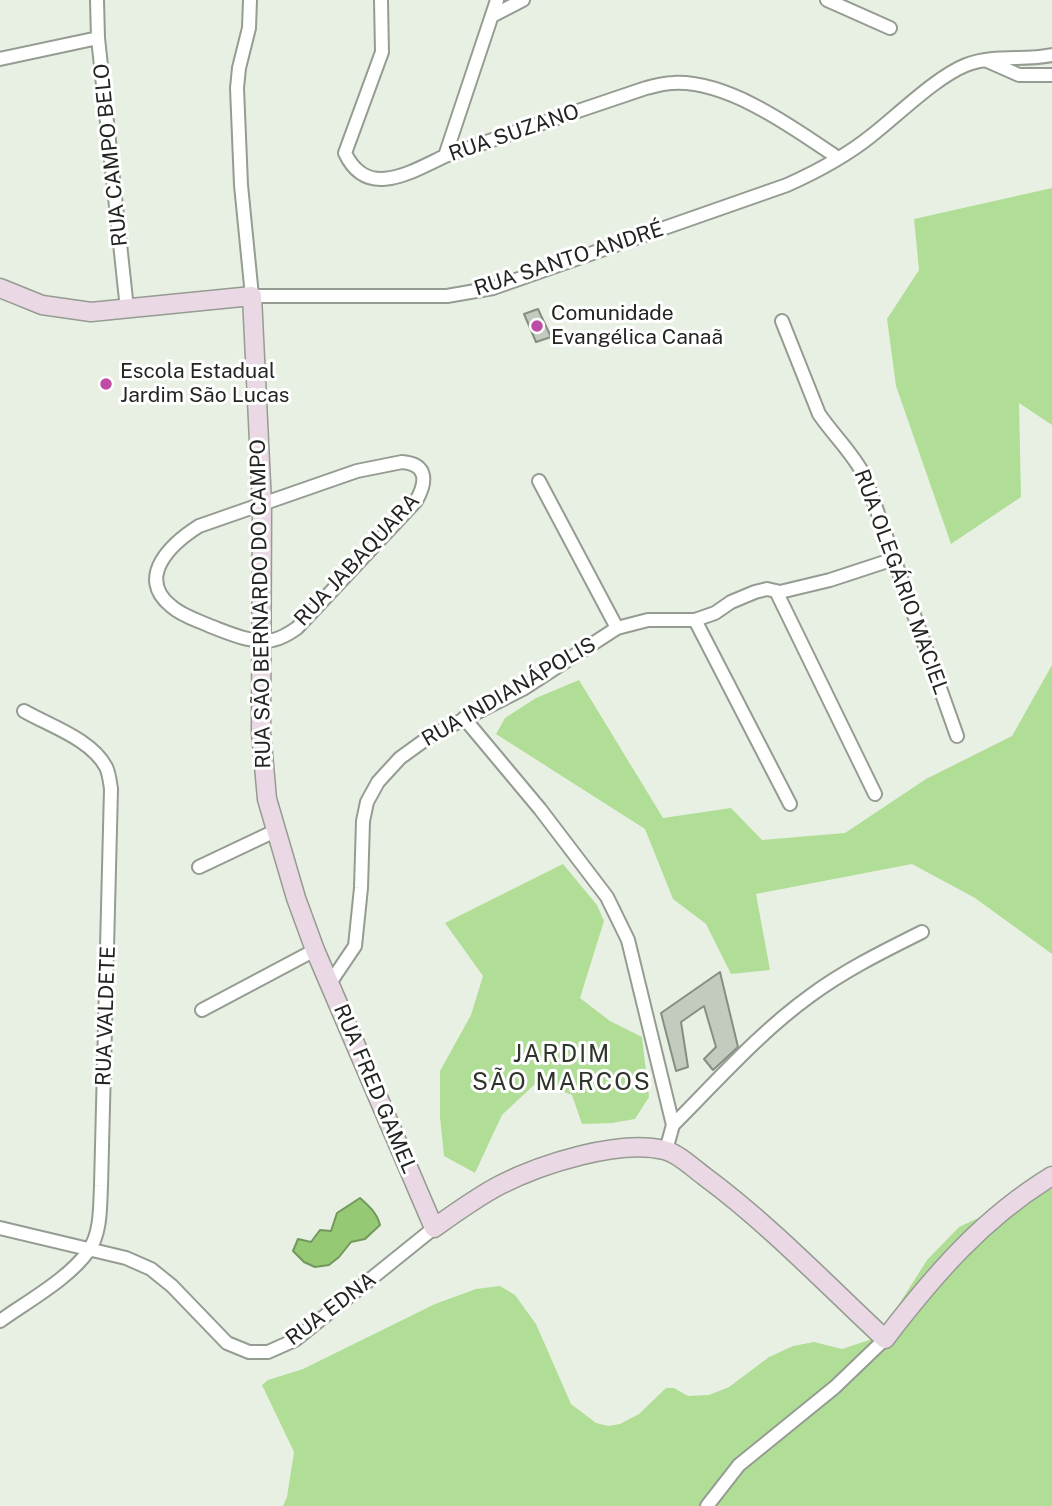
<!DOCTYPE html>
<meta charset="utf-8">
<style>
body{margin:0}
canvas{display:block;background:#e8f0e4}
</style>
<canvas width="1052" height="1506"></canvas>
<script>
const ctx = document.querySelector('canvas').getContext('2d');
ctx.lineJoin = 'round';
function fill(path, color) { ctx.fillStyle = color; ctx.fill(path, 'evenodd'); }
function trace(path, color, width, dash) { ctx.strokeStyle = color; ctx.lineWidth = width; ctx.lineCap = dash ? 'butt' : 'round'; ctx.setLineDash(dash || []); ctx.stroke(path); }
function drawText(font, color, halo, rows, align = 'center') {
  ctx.font = font + ' "Public Sans",sans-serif'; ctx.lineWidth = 6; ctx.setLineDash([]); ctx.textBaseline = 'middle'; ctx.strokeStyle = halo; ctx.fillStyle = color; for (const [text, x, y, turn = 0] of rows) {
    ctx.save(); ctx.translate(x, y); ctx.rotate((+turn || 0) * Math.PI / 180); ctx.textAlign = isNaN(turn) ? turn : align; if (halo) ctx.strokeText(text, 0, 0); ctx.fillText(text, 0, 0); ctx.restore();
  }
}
const green = new Path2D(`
 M1052,188V425L1019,403L1021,497L951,544L896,386L887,319L919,270L914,219Z
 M1052,665V954L975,898L912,864L756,894L770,970L731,974L706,924L673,899L645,829L496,734L505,718L536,698L579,680L663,818L731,808L762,840L845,833L926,779L1012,736Z
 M563,864L597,905L604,921L580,998L610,1021L642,1037L649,1097L635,1119L612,1123L582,1124L572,1095L537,1082L502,1115L475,1173L444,1156L440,1117V1071L471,1015L483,976L445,923Z
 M1052,1174V1506H283L287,1497L294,1452L262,1385L268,1380L303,1369L435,1304L476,1289L500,1286L515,1295L536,1324L571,1404L596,1423L608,1426L620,1424L639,1414L666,1388H674L688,1396L709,1395L729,1387L769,1357L793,1346L814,1342L842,1349L872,1339L889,1320L927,1260L959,1227L989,1213Z`);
const water = new Path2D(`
 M360,1198C369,1206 377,1213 380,1225L365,1239L351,1242L339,1257L329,1265L315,1267L304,1262L293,1251L298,1239L311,1242L320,1230L331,1231L337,1213Z`);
const building = new Path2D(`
 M538,309L551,337L536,342L524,314Z
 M720,972L738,1047L713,1070L704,1059L716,1047L704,1006L681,1022L688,1067L676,1071L661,1013Z`);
const street = new Path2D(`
 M97,0L98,38L127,309
 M250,0L249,28L239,68L237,88L241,185L252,296H447L493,288L787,185C816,172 846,156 871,136C898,115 936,77 966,65C994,54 1024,61 1052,55
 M381,0L382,52L345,153C367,200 411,172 445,156L646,88C655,86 664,83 673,83C728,80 794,128 838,158
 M827,0L890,28
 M494,15L523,0
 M0,59L98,38
 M985,60L1019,75H1052
 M445,156L497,0
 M782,321L819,414C834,436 853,453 865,477L957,736
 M402,462C428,464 427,482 416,501L297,628C290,633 282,638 273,640C252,644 229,633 210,626C197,620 182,616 171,606C135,577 172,543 199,526L357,471Z
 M539,481L617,628
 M776,591L875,794
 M695,620L790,804
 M464,718L540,809L607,897L628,940L673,1125L666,1150
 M199,867L275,831
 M330,983L355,946L361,888L363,821L367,802L378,782L400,758L429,737L523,689L617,628L648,620H695L715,613L731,602L755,592L767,589L780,592L830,580L894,559
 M202,1010L315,950
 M673,1125C717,1081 760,1032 810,996C845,970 884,951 922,932
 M0,1228L126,1258L151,1269L172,1286L227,1343L249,1352H268L295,1340L434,1228
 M0,1321C28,1301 70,1278 89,1250C101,1233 100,1206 101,1186L111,789C110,782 109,773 106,767C91,739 50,726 24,711
 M707,1506L739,1465L835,1387L885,1339`);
const secondary = new Path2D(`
 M0,288L42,305L91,312L252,296L262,504L261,732L267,799L296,898L315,950L434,1228C455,1213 477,1197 500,1185C541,1164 619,1139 664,1150C678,1153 693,1168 704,1176C769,1224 826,1284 885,1339C934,1275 983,1218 1052,1176`);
const markers = [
 [537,326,7,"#be4ba5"],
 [106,384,7,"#be4ba5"]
];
const streetNames = [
 ["RUA SUZANO",514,133,-19],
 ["RUA CAMPO BELO",111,155,-96],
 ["RUA SANTO ANDRÉ",569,259,-18],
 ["RUA JABAQUARA",357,560,-47],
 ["RUA OLEGÁRIO MACIEL",901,582,70],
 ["RUA SÃO BERNARDO DO CAMPO",261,604,-91],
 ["RUA INDIANÁPOLIS",509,692,-30],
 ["RUA VALDETE",106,1016,-88],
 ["RUA FRED GAMEL",375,1089,67],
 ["RUA EDNA",331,1309,-37]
];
const poiNames = [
 ["Comunidade",551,314],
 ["Evangélica Canaã",551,338],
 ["Escola Estadual",120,372],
 ["Jardim São Lucas",120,396]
];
const quarterNames = [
 ["JARDIM",562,1055],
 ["SÃO MARCOS",562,1083]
];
fill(green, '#b1de96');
fill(water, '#95c974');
trace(water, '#72985b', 2);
fill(building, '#c3cabe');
trace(building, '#868e82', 2);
trace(street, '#959c91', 16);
trace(secondary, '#959c91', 21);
trace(street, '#fff', 12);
trace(secondary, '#ead8e5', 18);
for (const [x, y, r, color] of markers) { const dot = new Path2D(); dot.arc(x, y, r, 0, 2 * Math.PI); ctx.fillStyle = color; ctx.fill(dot); trace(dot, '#fff', 2.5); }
drawText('21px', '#222521', '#fff', streetNames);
drawText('21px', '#222521', '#fff', poiNames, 'left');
ctx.letterSpacing = '2px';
drawText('24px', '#2f352b', '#fff', quarterNames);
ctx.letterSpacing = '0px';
</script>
